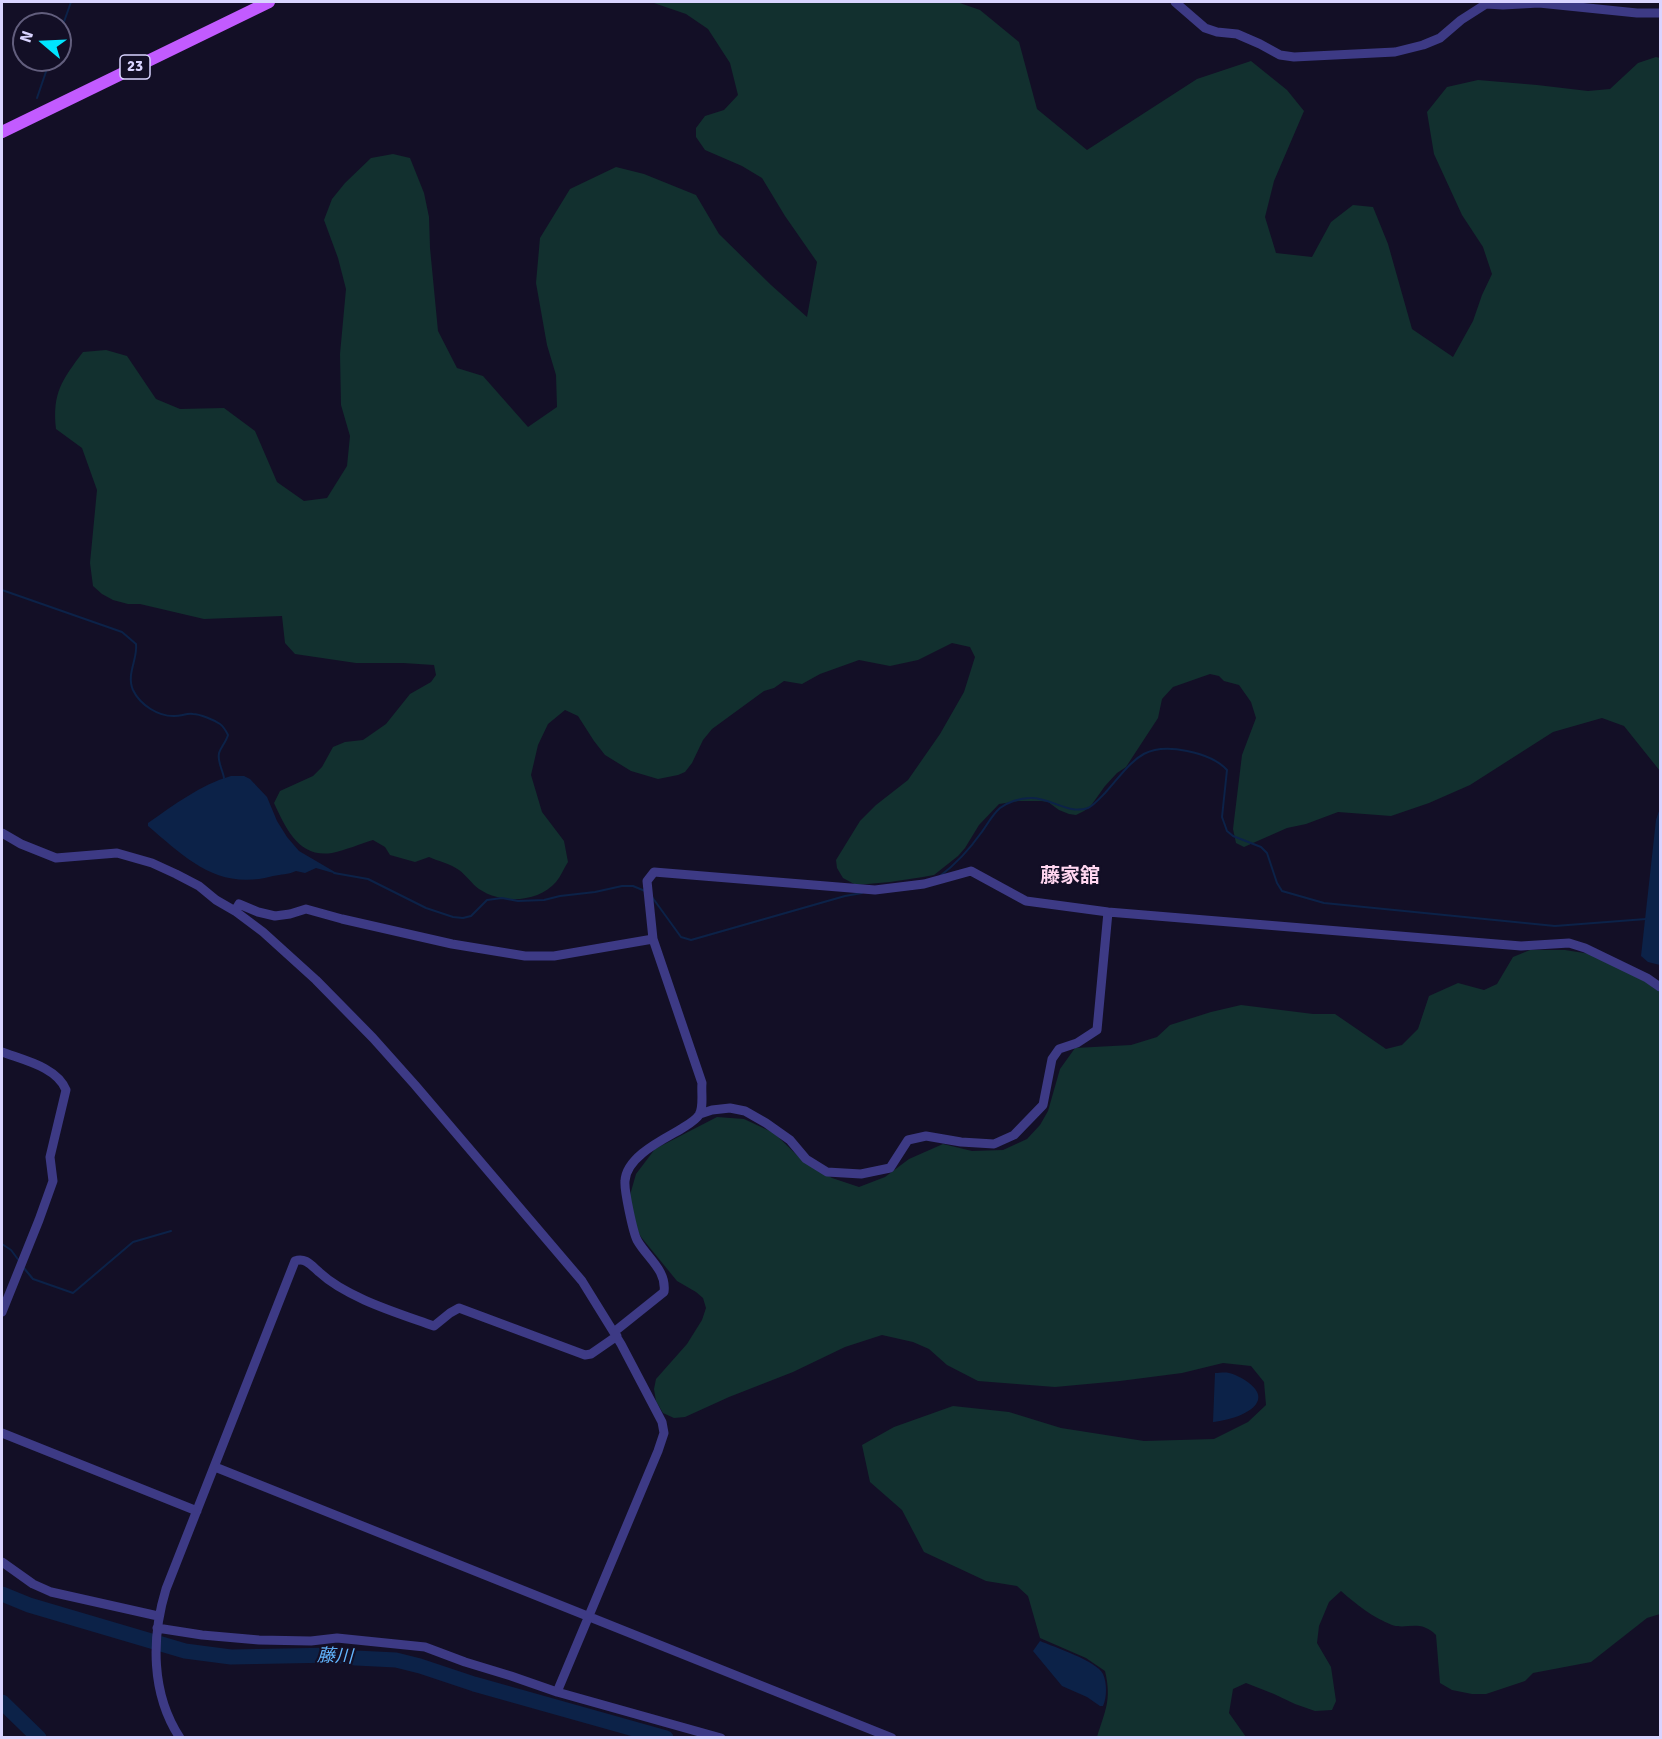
<!DOCTYPE html>
<meta charset="utf-8">
<style>
body{margin:0}
#map{position:relative;width:1662px;height:1739px;overflow:hidden;background:#130f26;font-family:Signika,sans-serif}
canvas{display:block}
.frame{position:absolute;inset:0;border:3px solid #d9d4ff;pointer-events:none}
.north{position:absolute;left:12px;top:12px;width:60px;height:60px;box-sizing:border-box;background:#130f26;border:2px solid #625e7d;border-radius:50%;rotate:289deg;font-size:16px;font-weight:700;line-height:24px;text-align:center;color:#d9d4ff}
.north::after{content:'';display:block;margin:auto;width:21px;height:27px;background:#00e5ff;clip-path:polygon(50% 0,100% 100%,50% 72%,0 100%)}
</style>
<div id="map">
<canvas width="1662" height="1739"></canvas>
<div class="frame"></div>
<div class="north">N</div>
</div>
<script>
const ctx = document.querySelector('canvas').getContext('2d');
ctx.lineJoin = 'round';
function fill(path, color) { ctx.fillStyle = color; ctx.fill(path, 'evenodd'); }
function trace(path, color, width, dash) { ctx.strokeStyle = color; ctx.lineWidth = width; ctx.lineCap = dash ? 'butt' : 'round'; ctx.setLineDash(dash || []); ctx.stroke(path); }
function drawText(font, color, halo, rows, align = 'center') {
  ctx.font = font + ' Signika,"Noto Sans JP",sans-serif'; ctx.lineWidth = 4.5; ctx.setLineDash([]); ctx.textBaseline = 'middle'; ctx.strokeStyle = halo; ctx.fillStyle = color; for (const [text, x, y, turn = 0] of rows) {
    ctx.save(); ctx.translate(x, y); ctx.rotate((+turn || 0) * Math.PI / 180); ctx.textAlign = isNaN(turn) ? turn : align; if (halo) ctx.strokeText(text, 0, 0); ctx.fillText(text, 0, 0); ctx.restore();
  }
}
const green = new Path2D(`
 M651,2H957L980,10L1019,42L1037,109L1087,150L1197,79L1251,61L1287,90L1304,111L1274,181L1265,217L1276,253L1312,257L1331,222L1353,205L1373,207L1388,244L1412,329L1453,357L1473,321L1482,295L1492,274L1483,247L1462,215L1434,154L1427,112L1447,87L1478,80L1537,85L1588,91L1610,89L1638,63L1656,57L1660,58V771L1624,726L1602,718L1553,732L1470,785L1429,803L1391,816L1338,812L1306,824L1287,828L1244,847L1236,843L1233,829L1242,755L1256,718L1251,702L1239,685L1224,681L1219,676L1210,674L1173,687L1162,699L1158,718L1126,767L1117,773L1105,786L1090,807L1084,811L1076,815L1069,814L1059,810L1048,802L1041,801H1019L999,804L979,825L965,848L958,856L934,875L923,877L890,882L856,885L843,878L837,868L836,860L860,821L876,805L908,780L940,734L964,692L975,657L970,647L952,643L918,660L890,666L859,660L820,674L802,684L784,681L774,688L764,691L712,729L703,740L692,763L685,772L678,775L658,779L631,771L605,755L594,741L578,716L565,710L548,724L538,745L531,775L542,812L564,841L568,862C564,868 561,876 556,882C538,903 501,904 479,889C472,884 466,875 459,870C451,864 438,861 429,857L415,862L390,855L385,847L373,840C360,844 346,850 332,853C299,858 286,829 274,803L280,791L313,776L322,767L333,747L345,742L363,740L386,724L410,694L431,682L436,675L434,665L403,663H356L295,654L285,643L282,616L204,619L140,604H128L113,600L102,594L93,586L90,563L97,490L82,448L56,429C52,393 62,380 83,352L106,350L127,356L156,399L180,409L224,408L255,431L277,482L304,501L327,498L347,466L350,436L341,405L340,354L346,289L338,258L324,220L332,199L345,183L371,158L393,154L410,158L424,193L429,217L430,248L438,331L457,368L483,376L528,427L557,407L556,375L547,345L536,283L540,238L570,189L616,167L644,174L696,195L719,234L771,285L807,317L817,262L785,216L762,178L742,166L705,150L696,137V128L705,116L724,110L738,95L730,63L708,29L686,14Z
 M1530,950H1565L1597,955L1660,986V1614L1647,1618L1591,1662L1533,1673L1525,1681L1486,1694H1472L1452,1690L1440,1683L1436,1635C1420,1619 1407,1630 1392,1625C1372,1617 1357,1605 1341,1591L1329,1602L1319,1626L1317,1643L1331,1667L1336,1701L1332,1710L1315,1711L1295,1704L1274,1694L1246,1683L1233,1689L1229,1713L1246,1737H1097C1105,1711 1112,1700 1105,1671L1086,1658L1040,1638L1028,1596L1017,1586L986,1581L924,1552L902,1510L870,1482L862,1445L894,1427L953,1406L1009,1412L1061,1428L1144,1441L1214,1439L1248,1422L1266,1405L1264,1382L1251,1366L1223,1363L1182,1373L1120,1381L1055,1387L978,1381L947,1365L929,1349L913,1342L882,1335L845,1347L793,1372L729,1397L685,1417L674,1418L663,1413L656,1401L654,1389L656,1379L687,1344L702,1320L706,1308L703,1298L696,1292L677,1281L641,1237L632,1220L628,1202L636,1174L655,1149L717,1117L744,1119L774,1133L802,1160L832,1178L859,1187L885,1177L909,1159L943,1144L972,1151L1003,1150L1027,1139L1040,1125L1048,1111L1060,1069L1075,1048L1131,1045L1157,1037L1170,1025L1211,1012L1241,1005L1313,1014H1335L1386,1049L1402,1045L1418,1029L1429,996L1458,983L1484,990L1497,984L1513,957Z`);
const water = new Path2D(`
 M231,776H244L250,779L267,797L277,821L287,837L299,851L340,875L316,868L305,873L296,871C287,875 282,874 273,876C218,891 187,859 148,826V823C174,805 200,785 231,776Z
 M1660,808V965L1648,962L1641,956L1656,820Z
 M1215,1373C1219,1373 1225,1372 1229,1373C1239,1375 1262,1388 1258,1400C1254,1414 1225,1421 1213,1422Z
 M1040,1641C1054,1647 1097,1661 1103,1674C1107,1683 1107,1697 1103,1706H1100L1087,1697L1062,1686L1033,1651Z`);
const stream = new Path2D(`
 M60,33L71,2
 M37,98L50,60
 M2,590L122,632L136,644C138,659 126,674 133,690C140,705 159,717 175,716C181,716 187,713 193,714C200,714 214,720 220,724C223,726 226,731 228,735C226,742 221,747 219,753C217,761 223,771 224,778
 M334,873L368,879L426,908L453,917L463,918L471,916L487,900L502,898L518,901L544,900L560,896L595,892L622,886H633L645,891
 M940,876C956,864 969,850 981,833C987,825 992,815 1000,808C1008,802 1020,798 1030,798C1050,797 1068,815 1088,808C1094,805 1100,798 1105,793C1132,763 1141,741 1187,751C1202,754 1217,759 1227,770L1222,817L1227,831L1233,836L1261,847L1267,853L1277,883L1282,891L1324,903L1555,926L1646,919
 M652,897L681,937L691,940L845,896L862,893
 M2,1244L11,1250L20,1262
 M23,1267L33,1279L73,1293L133,1242L171,1231`);
const river = new Path2D(`
 M2,1594L29,1605L185,1651L231,1657L336,1655L356,1658L396,1660L420,1666L474,1684L666,1738
 M2,1702L39,1738`);
const minor = new Path2D(`
 M1175,2L1205,28L1217,32L1237,34L1260,44L1280,55L1294,57L1395,52L1423,45L1440,38L1461,20L1486,4L1503,5L1539,3L1637,13H1660
 M2,833L21,844L56,858L117,853L152,863L176,874L199,886L216,900L235,911L263,932L316,980L373,1038L415,1085L582,1281L621,1344L662,1422L664,1433L658,1451L557,1692
 M235,911L239,904L258,912L275,916L290,914L306,909L342,919L452,944L525,956H554L653,939
 M2,1052C23,1060 57,1067 66,1090L50,1157L53,1181L39,1220L2,1312
 M700,1114L712,1110L730,1108L745,1111L766,1123L790,1140L806,1159L827,1172L861,1174L890,1168L908,1140L926,1136L961,1142L994,1144L1014,1135L1043,1105L1052,1059L1059,1049L1077,1043L1097,1030L1108,912
 M614,1332L664,1292C667,1270 647,1258 637,1240C633,1232 624,1190 625,1181C626,1157 662,1140 681,1129C687,1125 695,1121 699,1115C704,1107 701,1092 702,1083L653,939L647,881L654,872L875,890L924,884L971,871L1026,901L1108,912L1521,946L1569,943L1585,948L1647,978L1660,987
 M2,1433L197,1511
 M215,1467L892,1738
 M2,1562L33,1584L51,1592L158,1616
 M157,1628L202,1635L259,1640L311,1641L337,1638L425,1647L465,1662L511,1676L557,1692L721,1738
 M180,1738C151,1694 151,1638 166,1589L295,1261C305,1257 311,1265 319,1272C347,1298 398,1313 434,1326L450,1313L459,1308L585,1355L591,1354L617,1336`);
const major = new Path2D(`
 M2,132L269,2`);
const shields = [
 [135,67,30]
];
const shieldNames = [
 ["23",135,67]
];
const waterNames = [
 ["藤川",335,1657,2]
];
const quarterNames = [
 ["藤家舘",1070,877]
];
fill(green, '#12302f');
fill(water, '#0c2248');
trace(stream, '#0c2248', 2);
trace(river, '#0c2248', 15);
trace(minor, '#3d3a85', 9);
trace(major, '#c25bff', 12);
for (const [x, y, w] of shields) { const box = new Path2D(); box.roundRect(x - w / 2, y - 12, w, 24, 4.5); ctx.fillStyle = '#130f26'; ctx.fill(box); trace(box, '#d9d4ff', 1.5); }
drawText('bold 15px', '#d9d4ff', null, shieldNames);
drawText('italic 18px', '#62b6ff', '#130f26', waterNames);
drawText('bold 20px', '#ffd6f0', '#130f26', quarterNames);
</script>
